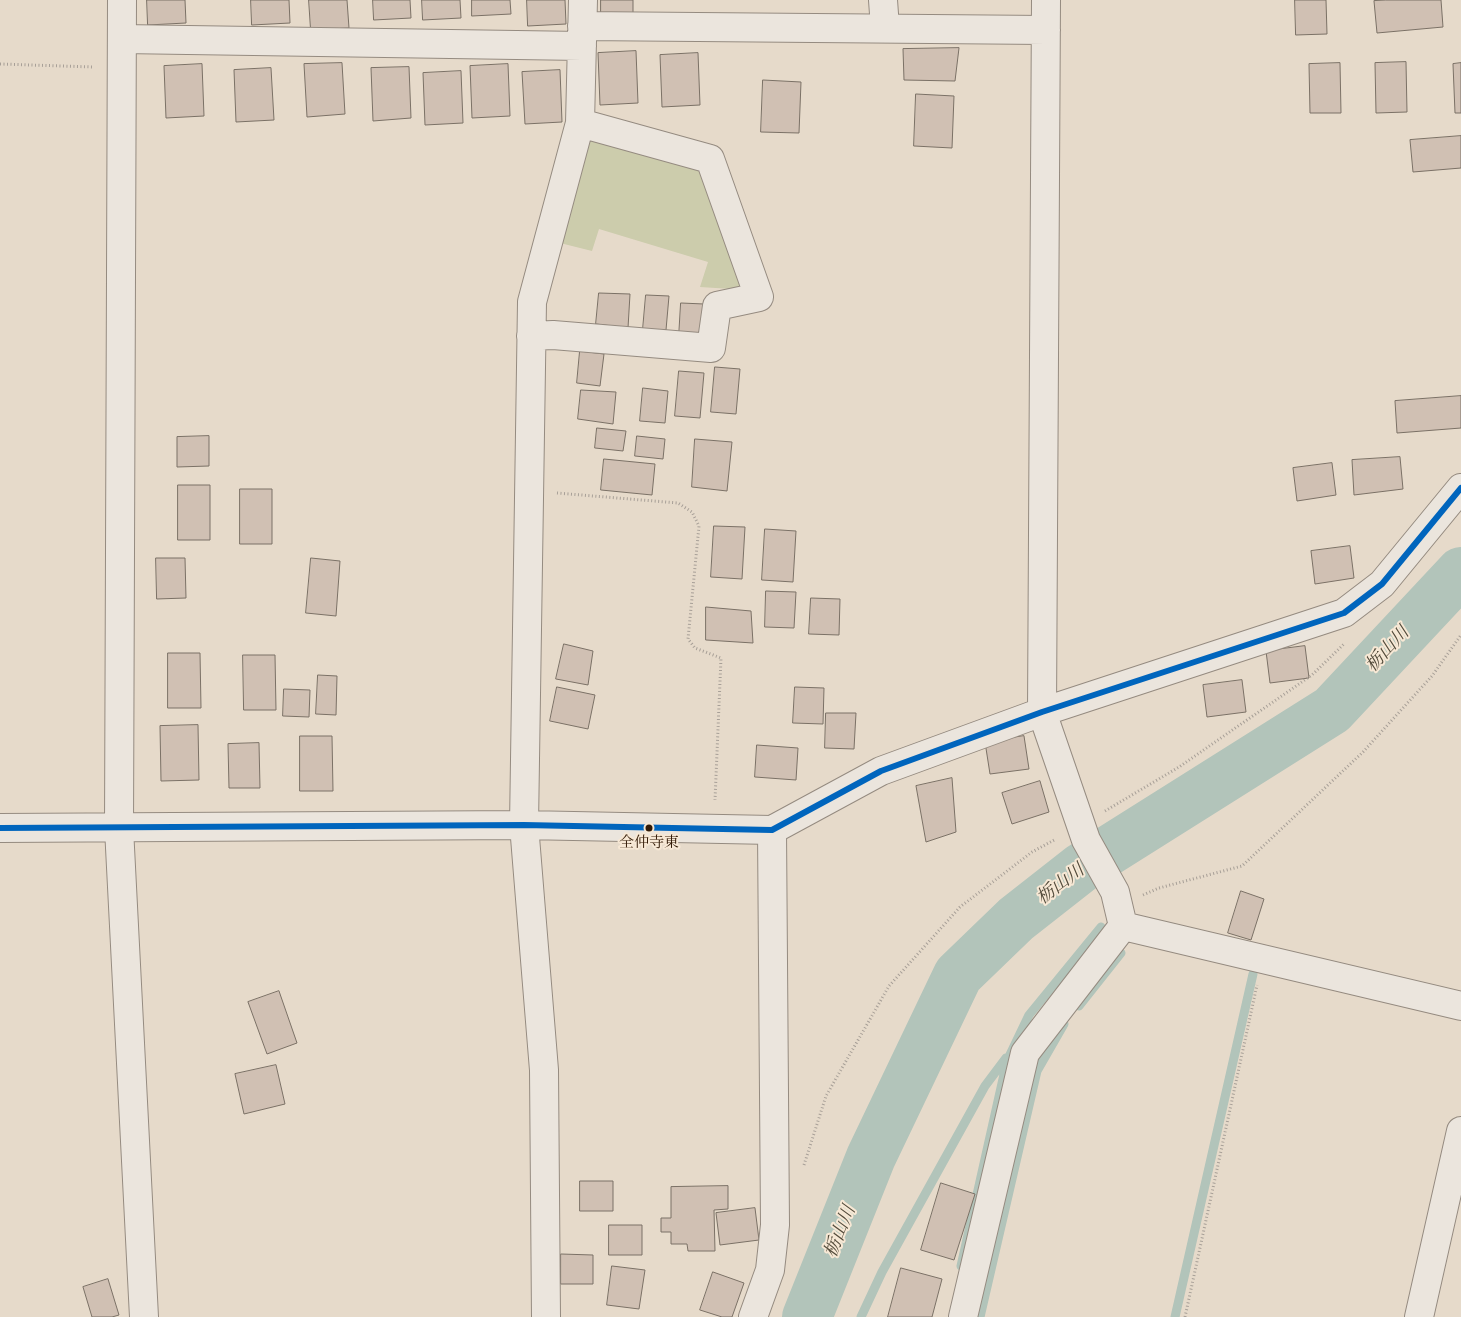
<!DOCTYPE html>
<meta charset="utf-8">
<style>
body{margin:0}
canvas{display:block;background:#e6daca}
</style>
<canvas width="1461" height="1317"></canvas>
<script>
const ctx = document.querySelector('canvas').getContext('2d');
ctx.lineJoin = 'round';
function fill(path, color) { ctx.fillStyle = color; ctx.fill(path, 'evenodd'); }
function trace(path, color, width, dash) { ctx.strokeStyle = color; ctx.lineWidth = width; ctx.lineCap = dash ? 'butt' : 'round'; ctx.setLineDash(dash || []); ctx.stroke(path); }
function drawText(font, color, halo, rows, align = 'center') {
  ctx.font = font + ' Cardo,"Noto Serif JP",serif'; ctx.lineWidth = 4; ctx.setLineDash([]); ctx.textBaseline = 'middle'; ctx.strokeStyle = halo; ctx.fillStyle = color; for (const [text, x, y, turn = 0] of rows) {
    ctx.save(); ctx.translate(x, y); ctx.rotate((+turn || 0) * Math.PI / 180); ctx.textAlign = isNaN(turn) ? turn : align; if (halo) ctx.strokeText(text, 0, 0); ctx.fillText(text, 0, 0); ctx.restore();
  }
}
const green = new Path2D(`
 M591,136L707,171L747,290L700,287L708,262L599,229L592,251L560,243L586,139Z`);
const stream = new Path2D(`
 M1079,1006L1121,953
 M961,1266L1007,1061L1029,1015L1101,927
 M861,1317L882,1272L985,1086L1006,1058
 M980,1317L1037,1071L1064,1024
 M1175,1317L1253,974`);
const river = new Path2D(`
 M807,1317L871,1157L958,975L1016,919L1081,868L1332,710L1461,572`);
const building = new Path2D(`
 M147,0H185L186,23L148,25Z
 M251,0H289L290,23L252,25Z
 M309,0H347L349,28L311,30Z
 M373,0H410L411,18L374,20Z
 M422,0H460L461,18L423,20Z
 M472,0H510L511,14L472,16Z
 M527,0H565L566,24L528,26Z
 M601,0H633V16H601Z
 M1295,0H1326L1327,34L1296,35Z
 M1386,0H1441L1443,27L1377,33L1374,1Z
 M959,48L955,81L904,80L903,49Z
 M636,51L638,103L600,105L598,53Z
 M698,53L700,105L662,107L660,55Z
 M1406,62L1407,112L1376,113L1375,63Z
 M342,63L345,114L307,117L304,64Z
 M1340,63L1341,113H1310L1309,64Z
 M1461,63V113H1455L1453,64Z
 M202,64L204,116L166,118L164,66Z
 M508,64L510,116L472,118L470,66Z
 M409,67L411,118L373,121L371,68Z
 M271,68L274,120L236,122L234,70Z
 M560,70L562,122L525,124L522,72Z
 M461,71L463,123L425,125L423,73Z
 M763,80L801,82L799,133L761,132Z
 M916,94L954,96L952,148L914,146Z
 M1461,136V168L1413,172L1410,140Z
 M599,293L630,294L628,328L596,324Z
 M646,295L669,296L666,330L643,329Z
 M681,303L704,304L702,338L679,337Z
 M580,351L604,354L600,386L577,383Z
 M715,367L740,369L736,414L711,412Z
 M679,371L704,373L700,418L675,416Z
 M643,388L668,391L665,423L640,421Z
 M581,390L616,392L613,424L578,419Z
 M1461,396V428L1397,433L1395,401Z
 M597,428L626,431L623,451L595,448Z
 M209,436V466L177,467V437Z
 M637,436L665,439L663,459L635,456Z
 M695,439L732,442L727,491L692,487Z
 M1400,457L1403,489L1354,495L1352,460Z
 M604,459L655,464L652,495L601,490Z
 M1332,463L1336,495L1297,501L1293,468Z
 M178,485H210V540H178Z
 M240,489H272V544H240Z
 M714,526L745,527L742,579L711,577Z
 M765,529L796,531L793,582L762,580Z
 M1350,546L1354,578L1315,584L1311,551Z
 M156,558H185L186,598L157,599Z
 M311,558L340,561L336,616L306,613Z
 M766,591L796,592L794,628L765,627Z
 M811,598L840,599L839,635L809,634Z
 M706,607L751,611L753,643L706,640Z
 M564,644L593,651L588,685L556,679Z
 M1305,646L1309,678L1270,683L1266,651Z
 M168,653H200L201,708H168Z
 M243,655H275L276,710H244Z
 M318,675L337,676L336,715L316,714Z
 M1242,680L1246,712L1207,717L1203,685Z
 M557,687L595,695L588,729L550,721Z
 M795,687L824,688L823,724L793,723Z
 M284,689L310,690L309,717L283,716Z
 M826,713H856L854,749L825,748Z
 M198,725L199,780L161,781L160,726Z
 M300,736H332L333,791H300Z
 M1024,736L1029,769L990,774L985,742Z
 M259,743L260,788H229L228,744Z
 M757,745L798,748L796,780L755,777Z
 M952,778L956,832L926,842L916,786Z
 M1040,781L1049,812L1012,824L1002,793Z
 M1241,891L1264,899L1251,940L1228,933Z
 M279,991L297,1043L267,1054L248,1002Z
 M276,1065L285,1104L244,1114L235,1074Z
 M580,1181H613V1211H580Z
 M941,1183L975,1194L954,1260L921,1250Z
 M728,1186V1209L714,1210L715,1251H688L687,1244H671V1232H661V1218H671V1187Z
 M755,1208L759,1240L720,1245L716,1213Z
 M609,1225H642V1255H609Z
 M561,1254L593,1255V1284H561Z
 M612,1266L645,1270L639,1309L607,1305Z
 M901,1268L942,1279L932,1317H888Z
 M713,1272L744,1283L732,1317H722L700,1310Z
 M108,1279L119,1315L112,1317H92L83,1287Z`);
const path = new Path2D(`
 M0,64L93,67
 M557,493L678,503L692,512L699,526L688,639L695,648L721,658L715,800
 M1105,811L1179,767L1312,675L1345,643
 M1143,895L1159,888L1242,866L1363,752L1432,676L1461,635
 M804,1165L826,1096L889,986L960,907L1032,852L1056,839
 M1185,1317L1257,985`);
const minor = new Path2D(`
 M122,0L119,828L144,1317
 M883,0L885,28
 M1046,0L1042,712L1086,840L1115,892L1123,926
 M582,26L1046,30
 M122,39L582,46
 M531,336L553,335L711,348L717,306L759,297L710,159L580,123
 M0,828L524,825L772,830L881,771L1042,712L1344,613L1382,584L1461,488
 M1123,926L1461,1006
 M546,1317L544,1070L524,825L532,302L580,123L583,0
 M753,1317L770,1270L775,1225L772,830
 M963,1317L1025,1053L1123,926
 M1419,1317L1461,1131`);
const bus1 = new Path2D(`
 M0,828L524,825L772,830L881,771L1042,712L1344,613L1382,584L1461,488`);
const markers = [
 [649,828,4.5,"#321a06"]
];
const busNames = [
 ["全仲寺東",649,844]
];
const waterNames = [
 ["栃山川",1388,650,-47],
 ["栃山川",1061,885,-37],
 ["栃山川",841,1232,-68]
];
fill(green, '#ccccac');
trace(stream, '#b2c4ba', 9);
trace(river, '#b2c4ba', 50);
fill(building, '#d0c0b3');
trace(building, '#7b7166', 1);
trace(minor, '#958b80', 30);
trace(path, '#a79f97', 3, [1, 2.5]);
trace(minor, '#ebe5dd', 28);
trace(bus1, '#0065bd', 6);
for (const [x, y, r, color] of markers) { const dot = new Path2D(); dot.arc(x, y, r, 0, 2 * Math.PI); ctx.fillStyle = color; ctx.fill(dot); trace(dot, '#f7e8d5', 2); }
drawText('15px', '#321a06', '#f7e8d5', busNames);
drawText('italic 18px', '#524a3a', '#f7e8d5', waterNames);
</script>
